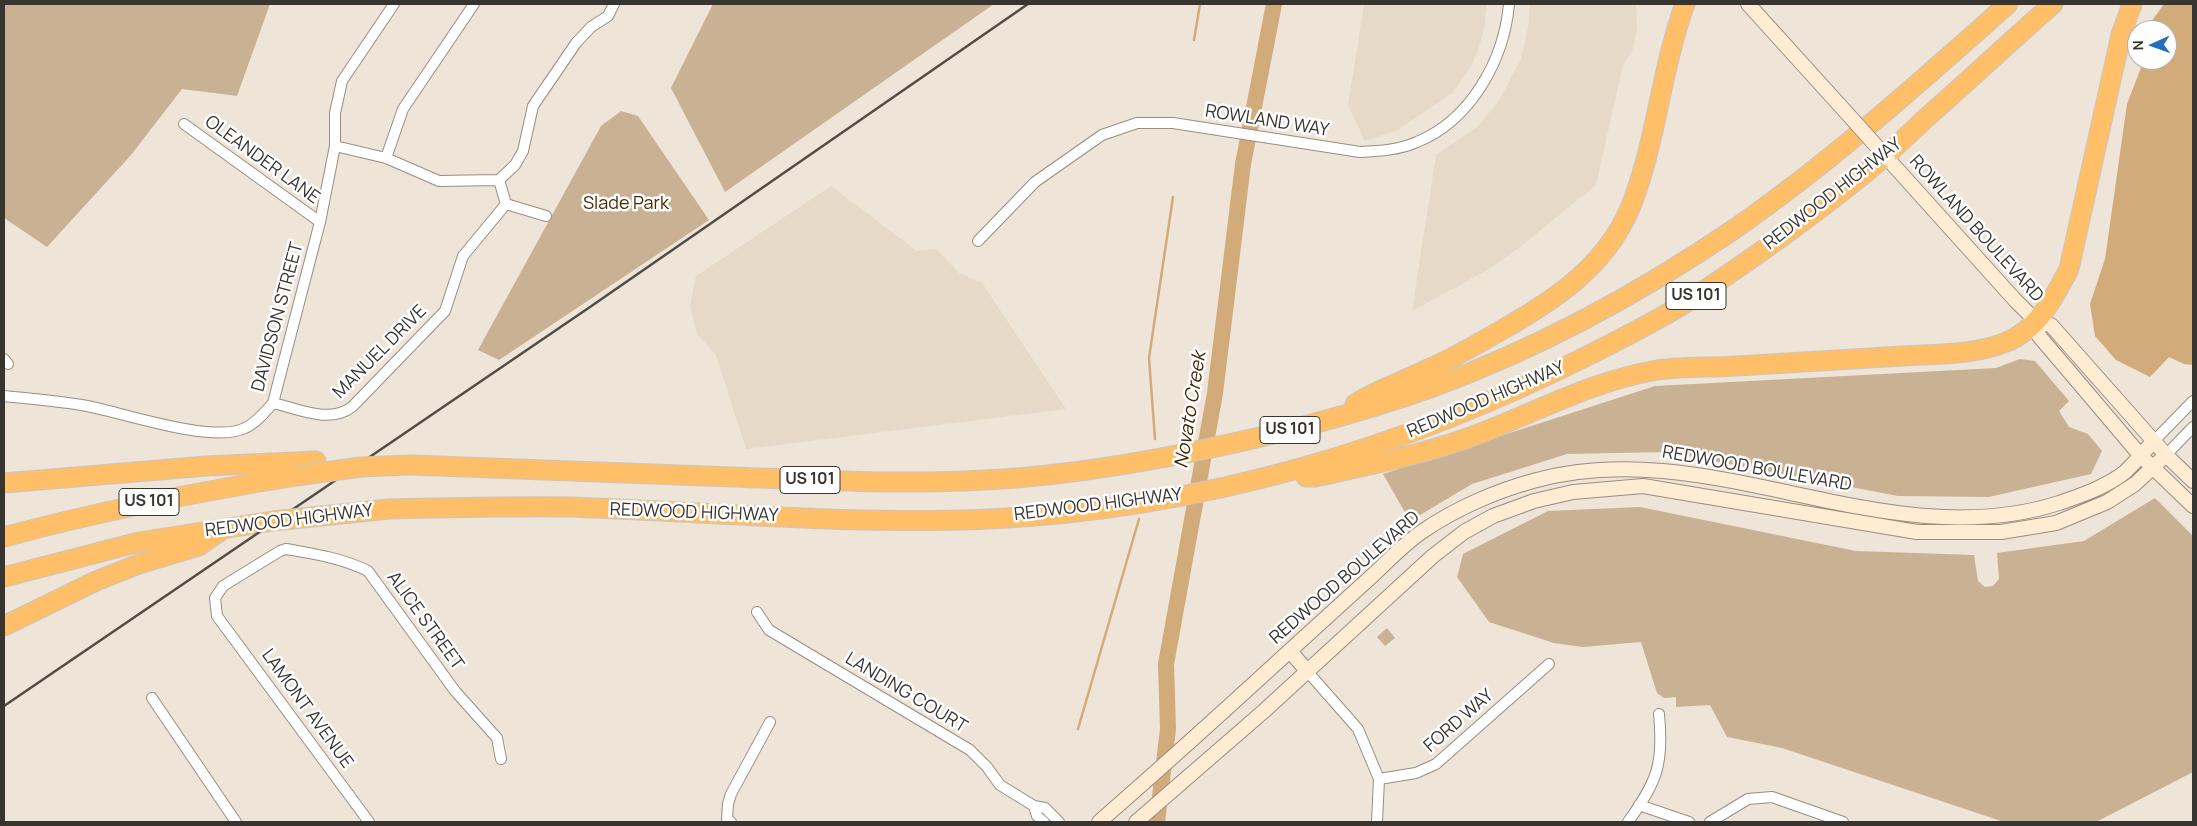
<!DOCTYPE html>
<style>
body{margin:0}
#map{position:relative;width:2197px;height:826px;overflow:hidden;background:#eee4d8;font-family:Manrope,sans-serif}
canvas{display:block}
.frame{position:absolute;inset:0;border:5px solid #383530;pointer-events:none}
.north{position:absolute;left:2127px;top:20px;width:50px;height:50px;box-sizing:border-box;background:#fff;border:1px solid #afaeac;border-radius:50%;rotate:268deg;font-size:14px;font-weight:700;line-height:20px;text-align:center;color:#383530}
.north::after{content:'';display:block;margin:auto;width:18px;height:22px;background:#236ebe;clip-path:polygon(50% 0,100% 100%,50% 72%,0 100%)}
</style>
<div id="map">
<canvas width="2197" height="826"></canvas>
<div class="frame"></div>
<div class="north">N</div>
</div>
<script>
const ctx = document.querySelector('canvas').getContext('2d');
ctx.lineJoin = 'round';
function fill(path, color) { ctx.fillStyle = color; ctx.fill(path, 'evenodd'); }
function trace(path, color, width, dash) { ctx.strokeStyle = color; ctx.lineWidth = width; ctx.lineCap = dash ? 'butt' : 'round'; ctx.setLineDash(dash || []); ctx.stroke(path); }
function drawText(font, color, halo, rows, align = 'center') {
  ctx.font = font + ' Manrope,sans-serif'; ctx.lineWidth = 5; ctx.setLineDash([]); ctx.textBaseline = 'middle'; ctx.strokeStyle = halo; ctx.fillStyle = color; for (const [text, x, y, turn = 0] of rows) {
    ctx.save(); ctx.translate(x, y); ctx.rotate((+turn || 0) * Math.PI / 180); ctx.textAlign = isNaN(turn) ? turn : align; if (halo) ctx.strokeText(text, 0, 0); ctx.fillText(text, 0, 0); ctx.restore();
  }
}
const built = new Path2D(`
 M1364,4H1487L1484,29L1478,51L1469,70L1452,93L1398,130L1365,141L1348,105Z
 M1530,4H1636L1637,29L1633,49L1623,65L1596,185L1520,247L1491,268L1412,311L1436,155L1476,128L1499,101L1521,59L1528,28Z
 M831,186L917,251L936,249L959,273L982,283L1066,409L746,449L716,355L697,334L690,306L696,276Z`);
const green = new Path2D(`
 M4,4H270L237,96L182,89L131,155L47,247L4,218Z
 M713,4H994L725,192L671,88Z
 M621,111L638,116L709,220L499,360L478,350L601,126Z
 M2020,359L2035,361L2069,401L2059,411L2069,427L2088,434L2102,451L2091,474L1989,497L1898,496L1667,452L1567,454L1472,484L1410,521L1383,474L1655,386L1996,368Z
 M2155,498L2193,536V772L2096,822H2004L1782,748L1727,737L1710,705L1676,707V697L1664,698L1657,693L1641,642L1583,647L1554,643L1489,622L1457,577L1463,554L1548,511L1640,507L1856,551L1974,555L1978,581L1985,587L1993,586L1999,579L1997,553L2084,541Z
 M1387,628L1395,638L1385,646L1377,637Z`);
const water = new Path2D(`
 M2164,4H2193V365L2184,364L2169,357L2150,377L2116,360L2095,336L2090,304L2105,259L2127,104L2144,60H2167V30H2150L2151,22Z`);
const stream = new Path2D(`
 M1194,40L1200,4
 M1155,439L1149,358L1173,197
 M1078,729L1139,519`);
const river = new Path2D(`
 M1157,822L1168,729L1166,664L1215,393L1243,164L1274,4`);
const street = new Path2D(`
 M184,124L320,222
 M335,146L386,158L439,181L499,180L515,165L523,151L533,106L576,43L591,27L608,16L614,4
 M386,158L403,109L474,4
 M506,204L546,216
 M978,241L1035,182L1102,135L1137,123H1173L1360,152C1380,151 1399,150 1417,142C1471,120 1504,60 1509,4
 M4,359L8,364
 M4,396C31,399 60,401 87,406C124,413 213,444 245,428C256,423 265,412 273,403L320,222L335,146V113L342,81L394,4
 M273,403C299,409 329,424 352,407L445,311L463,256L506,204L499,180
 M2154,441L2193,401
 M2166,455L2193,427
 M757,612L769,630L970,750L987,767L1000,785L1034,806L1045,808L1059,822
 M1307,671L1358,729L1379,779L1377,822
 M152,698L236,822
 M1379,779L1416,773L1436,764L1549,664
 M1639,805L1689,822
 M1034,806L1037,816L1044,822
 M369,822L217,616L215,598L223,586L280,551L286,549C314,554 342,558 368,571L455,691L497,738L501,759
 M731,822L727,819L728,804L731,794L770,722
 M1628,822C1657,781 1664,765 1659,714
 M1710,822L1748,799L1772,797L1843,822`);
const secondary = new Path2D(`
 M1748,4L1854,121
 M1888,159L2015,300L2037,322L2051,325L2166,455L2193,481
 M2037,322L2039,336L2079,383L2140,455L2193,506
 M1290,651L1307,671
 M1099,822C1161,768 1223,712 1284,656C1314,629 1343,602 1373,575C1389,560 1405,543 1423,531C1455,509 1496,491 1533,481C1709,431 1884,559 2059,503C2082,495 2106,487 2125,472C2135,463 2144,451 2154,441
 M1136,822L1264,711L1433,556L1464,532L1493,516L1534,501L1573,492L1643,486L1917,532H2001L2056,523L2107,502L2135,484L2166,455`);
const highway = new Path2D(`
 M1355,404C1377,390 1402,382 1426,370C1452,359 1476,345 1500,331C1557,299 1611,263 1634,198C1657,135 1662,67 1685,4
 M411,465C518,469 625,473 732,477C816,480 900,485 984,480C1050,477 1116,467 1182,454C1267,437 1351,416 1433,387C1539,348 1640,293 1733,230C1831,162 1919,83 2008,4
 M1306,477H1315C1365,466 1416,456 1465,439C1527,417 1586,383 1652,371C1680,366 1708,368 1737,366C1792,363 1848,359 1903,356C1936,354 1973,355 2004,343C2038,330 2053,299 2069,269L2121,35L2132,4
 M4,483L206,466L316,461
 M389,509C450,508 511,506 571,507C710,512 850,525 990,519C1200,509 1404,449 1591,354C1628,335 1667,316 1702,292C1758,255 1812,216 1864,174C1885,157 1905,138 1925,119C1968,81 2010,42 2053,4
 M4,537C100,511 197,492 296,476
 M4,577L139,542L273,521
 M4,626L96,581L139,564L199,546L222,530`);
const rail = new Path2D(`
 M4,706L590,307L1028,4`);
const secondaryBridge = new Path2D(`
 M1854,121L1888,159`);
const highwayBridge = new Path2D(`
 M296,476L361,467L411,465
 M273,521L389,509`);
const shields = [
 [1696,296,60],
 [1290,430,60],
 [810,480,60],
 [149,502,60]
];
const shieldNames = [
 ["US 101",1696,296],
 ["US 101",1290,430],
 ["US 101",810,480],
 ["US 101",149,502]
];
const streetNames = [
 ["ROWLAND WAY",1267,121,9],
 ["OLEANDER LANE",262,160,36],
 ["REDWOOD HIGHWAY",1833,194,-38],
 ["ROWLAND BOULEVARD",1976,229,48],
 ["DAVIDSON STREET",278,317,-75],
 ["MANUEL DRIVE",380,352,-45],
 ["REDWOOD HIGHWAY",1486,400,-23],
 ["REDWOOD BOULEVARD",1757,469,10],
 ["REDWOOD HIGHWAY",1098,505,-7],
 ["REDWOOD HIGHWAY",694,513,2],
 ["REDWOOD HIGHWAY",289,521,-7],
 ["REDWOOD BOULEVARD",1345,578,-41],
 ["ALICE STREET",425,621,54],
 ["LANDING COURT",906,693,31],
 ["LAMONT AVENUE",307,709,54],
 ["FORD WAY",1459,721,-41]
];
const parkNames = [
 ["Slade Park",626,204]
];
const waterNames = [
 ["Novato Creek",1191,410,-81]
];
fill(built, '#e7d9c7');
fill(green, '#c9b194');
fill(water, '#d1ab7a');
trace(stream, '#d1ab7a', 2.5);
trace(river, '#d1ab7a', 16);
trace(street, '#978e83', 12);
trace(secondary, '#978e83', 16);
trace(highway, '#c7c6c5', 21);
trace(street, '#fff', 10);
trace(secondary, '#ffecd2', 14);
trace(highway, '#febf68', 19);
trace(rail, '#504c46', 2.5);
trace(secondaryBridge, '#978e83', 16, []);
trace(highwayBridge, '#c7c6c5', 21, []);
trace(secondaryBridge, '#ffecd2', 14);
trace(highwayBridge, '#febf68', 19);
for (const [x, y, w] of shields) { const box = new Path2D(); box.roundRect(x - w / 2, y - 13.5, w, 27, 4); ctx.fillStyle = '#fff'; ctx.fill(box); trace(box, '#383530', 1); }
drawText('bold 16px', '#383530', null, shieldNames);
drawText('18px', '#383530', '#fff', streetNames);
drawText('18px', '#442b01', '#fff', parkNames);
drawText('italic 19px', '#402600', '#fff', waterNames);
</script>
